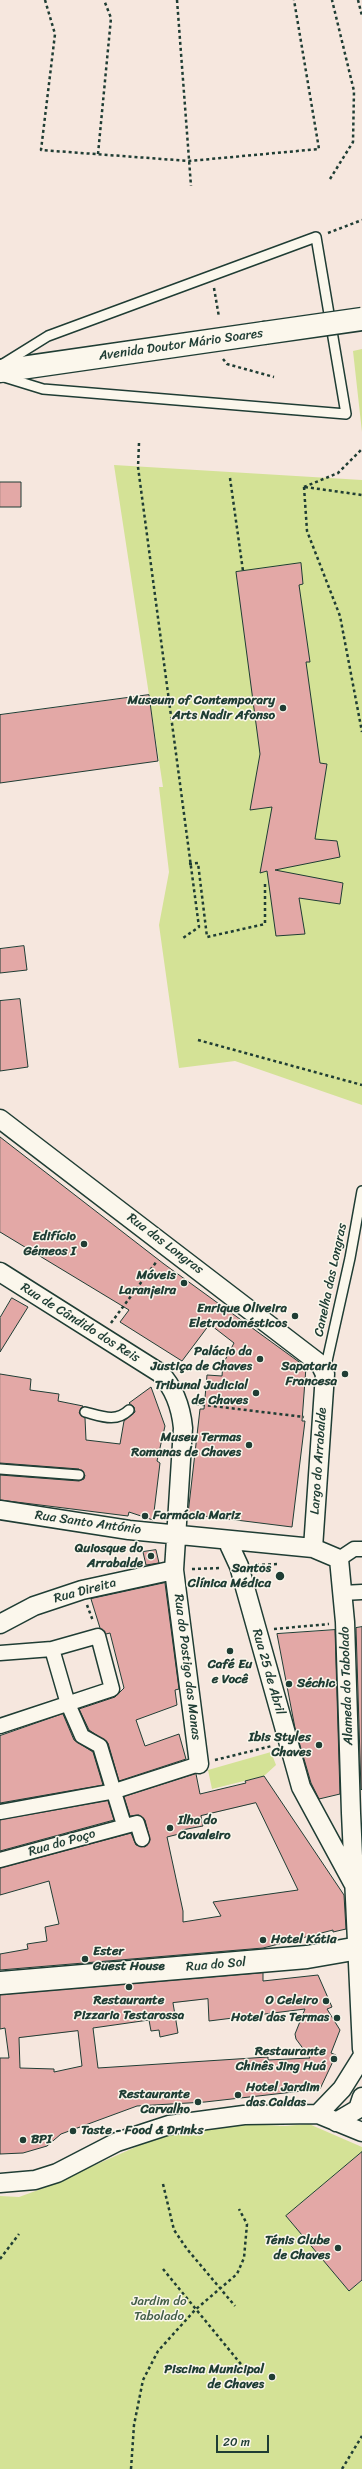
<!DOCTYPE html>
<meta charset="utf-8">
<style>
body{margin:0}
#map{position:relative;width:362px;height:2469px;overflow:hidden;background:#f6e7de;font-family:Sriracha,sans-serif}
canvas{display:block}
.scale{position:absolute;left:216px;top:2435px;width:53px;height:18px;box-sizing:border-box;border:2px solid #1f3d34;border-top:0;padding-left:5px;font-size:12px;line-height:14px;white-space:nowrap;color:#1f3d34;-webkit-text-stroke:3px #fbf7ec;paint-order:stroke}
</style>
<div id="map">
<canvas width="362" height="2469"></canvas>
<div class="scale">20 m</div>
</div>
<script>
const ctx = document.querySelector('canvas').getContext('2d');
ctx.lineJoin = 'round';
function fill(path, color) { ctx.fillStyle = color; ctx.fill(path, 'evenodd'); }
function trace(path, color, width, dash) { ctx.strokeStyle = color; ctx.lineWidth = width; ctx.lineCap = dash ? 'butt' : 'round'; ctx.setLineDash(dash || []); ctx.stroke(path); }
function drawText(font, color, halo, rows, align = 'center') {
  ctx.font = font + ' Sriracha,sans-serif'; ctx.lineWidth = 3; ctx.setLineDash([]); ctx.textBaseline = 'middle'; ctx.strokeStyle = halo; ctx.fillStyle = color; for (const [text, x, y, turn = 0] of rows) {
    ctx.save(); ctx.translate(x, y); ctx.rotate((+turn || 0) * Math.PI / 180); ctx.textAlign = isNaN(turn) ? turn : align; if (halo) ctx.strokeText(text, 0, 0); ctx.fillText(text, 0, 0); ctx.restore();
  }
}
const green = new Path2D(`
 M362,349V432L353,351Z
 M114,465L362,480V1105L235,1061L179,1068L159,925L169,872L159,787H163Z
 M271,1752L276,1765L264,1776L212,1789L208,1770Z
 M244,2124L285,2126L309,2124L362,2147V2152L286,2216L349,2291L362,2281V2469H0V2196L19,2197L41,2189L165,2134Z`);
const building = new Path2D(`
 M0,482H21V507H0Z
 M301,563L303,584L299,585L310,662H306L320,763L327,764L315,839L337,841L340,857L275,870L343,883L340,904L299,898L305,934L276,936L267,871L260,873L272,807L250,810L260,754L236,572Z
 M149,695L158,761L0,783V715Z
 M24,946L27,970L0,973V949Z
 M20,999L28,1067L0,1071V1001Z
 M0,1137L164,1264L306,1367L302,1421H305L292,1527L188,1514L200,1409H204L207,1375L222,1376L223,1364L234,1343L212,1326V1321L182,1361L120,1322L129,1310L0,1232Z
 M12,1298L28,1307L0,1352V1318Z
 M0,1374L31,1379L30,1390L59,1394L58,1401L83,1406L79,1413L85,1418L86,1440L120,1444L124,1421L135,1412L134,1407L129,1403L151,1387L165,1426L157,1461L160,1463L153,1520L129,1512L128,1516L0,1500V1475L79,1481L84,1479L85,1475L79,1469L0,1463Z
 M156,1550L159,1563L146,1565L143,1552Z
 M165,1583L179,1689L175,1690L177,1705L136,1720L145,1746L179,1734L186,1759L119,1781L108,1743L89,1730L79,1709L115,1697L124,1688L110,1633L106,1634L100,1628L91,1599Z
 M362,1627V1789L361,1790L356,1628Z
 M335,1630L340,1794L319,1799L311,1783L295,1728L277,1634Z
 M63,1714L74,1740L93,1752L103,1785L0,1803V1736Z
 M196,1774L200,1794L246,1783L245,1781L264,1776L344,1895L346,1929L333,1932V1930L263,1948L0,1970V1954L28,1949L27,1944L47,1941L45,1927L59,1924L49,1881L0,1895V1868L131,1833L136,1845L145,1847L150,1840L145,1820L139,1815L130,1816L124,1797ZM256,1803L298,1890L213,1902L221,1916L183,1922V1911L167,1837L183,1833L182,1830L203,1826L201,1816Z
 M108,1801L114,1820L0,1851V1820Z
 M263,1973V1981L318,1975L332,2007L327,2009L340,2030L331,2053L336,2055L320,2089L205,2102L137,2106L61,2134L47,2146L23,2153L0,2154V2058H9L5,2028L0,2029V1995ZM208,1999L209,2021L305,2009L295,2034L296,2039L310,2058L268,2060V2057L98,2068L93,2028L149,2020L151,2031L159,2030L160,2037L178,2033L173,2003ZM78,2031L82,2066L54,2072V2069L20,2068L19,2038Z
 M362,2152V2280L349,2291L286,2216Z`);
const path = new Path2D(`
 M45,0L55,34L41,150L189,161L319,149L294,0
 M177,0L191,186
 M358,0L362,16
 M98,154L111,18L104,0
 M330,179L353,142L354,91L332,0
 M328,233L362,220
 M214,288L219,317
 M223,359L227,364L274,377
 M139,443L138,467L199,927L183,938
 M230,478L243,571
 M304,487L307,531L340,616L362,732
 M304,487L338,473L362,449
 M305,487L362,495
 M189,864L198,863L207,937L265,924V881
 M198,1040L362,1085
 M111,1323L157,1261
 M196,1404L304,1417
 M256,1565L279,1564
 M192,1569L221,1568
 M87,1605L93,1621
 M274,1629L329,1624
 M215,1760L272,1746
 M163,2184L174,2230L187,2249L235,2306
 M0,2259L19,2234
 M163,2269L249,2374L256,2369
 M131,2469L134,2425L143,2380L158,2351L195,2310L237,2274L244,2258L247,2224L239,2209
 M342,2469L362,2436`);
const service = new Path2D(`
 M3,364L48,336L316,237L346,414L43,389L4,377
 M325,1370L350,1258L362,1191
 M85,1412C101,1416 116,1423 129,1410
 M0,1469L79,1475`);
const pedestrian = new Path2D(`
 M339,1559L354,1549H362
 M342,1593L362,1592
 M52,1649L68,1704L82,1736L100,1746L124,1825
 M0,1653L52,1649L98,1636L112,1689L0,1726
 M0,1812L115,1791L199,1764
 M0,1860L137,1823L142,1839`);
const minor = new Path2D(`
 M0,1119L320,1364L325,1374L313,1548
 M0,1272L160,1373C175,1389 181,1407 183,1428L174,1570L199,1764
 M0,1510L129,1530L313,1548L339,1559L345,1622L351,1813L362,2049
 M227,1540L239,1566L301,1787L353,1883
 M0,1624L34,1606L82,1590L174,1570
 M318,2114L342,2089L362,2057
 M336,2122L358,2109L362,2097
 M0,2183L35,2180L57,2173L117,2142L169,2125L244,2115L318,2114L362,2132`);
const tertiary = new Path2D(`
 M0,1983L307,1957L359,1948`);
const secondary = new Path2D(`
 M0,371L264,333`);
const secondaryBridge = new Path2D(`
 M264,333L362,319`);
const markers = [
 [283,708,4,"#1f3d34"],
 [84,1244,4,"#1f3d34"],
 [184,1283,4,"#1f3d34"],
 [295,1316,4,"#1f3d34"],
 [260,1359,4,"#1f3d34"],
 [345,1374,4,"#1f3d34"],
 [256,1393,4,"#1f3d34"],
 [249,1445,4,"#1f3d34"],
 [145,1516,4,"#1f3d34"],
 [151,1556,4,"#1f3d34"],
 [280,1576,5,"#1f3d34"],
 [230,1651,4,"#1f3d34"],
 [289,1684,4,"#1f3d34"],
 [319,1745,4,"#1f3d34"],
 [170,1828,4,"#1f3d34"],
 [263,1940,4,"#1f3d34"],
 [85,1959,4,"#1f3d34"],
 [129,1987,4,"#1f3d34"],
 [326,2001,4,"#1f3d34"],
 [337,2018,4,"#1f3d34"],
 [334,2059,4,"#1f3d34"],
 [238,2095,4,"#1f3d34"],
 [198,2102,4,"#1f3d34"],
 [73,2131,4,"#1f3d34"],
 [23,2140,4,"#1f3d34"],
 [338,2248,4,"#1f3d34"],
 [272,2377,4,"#1f3d34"]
];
const streetNames = [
 ["Avenida Doutor Mário Soares",181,345,-8],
 ["Rua das Longras",165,1244,37],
 ["Canelha das Longras",331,1280,-78],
 ["Rua de Cândido dos Reis",80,1323,32],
 ["Largo do Arrabalde",319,1461,-86],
 ["Rua Santo António",88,1523,8],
 ["Rua Direita",85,1591,-15],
 ["Rua do Postigo das Manas",187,1667,83],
 ["Rua 25 de Abril",268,1672,74],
 ["Alameda do Tabolado",347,1686,-92],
 ["Rua do Poço",62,1843,-16],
 ["Rua do Sol",216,1965,-5]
];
const poiNames = [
 ["Museum of Contemporary",275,701],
 ["Arts Nadir Afonso",275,716],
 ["Edifício",76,1237],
 ["Gémeos I",76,1252],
 ["Móveis",176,1276],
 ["Laranjeira",176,1291],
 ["Enrique Oliveira",287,1309],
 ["Eletrodomésticos",287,1324],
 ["Palácio da",252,1352],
 ["Justiça de Chaves",252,1367],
 ["Sapataria",337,1367],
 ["Francesa",337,1382],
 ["Tribunal Judicial",248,1386],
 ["de Chaves",248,1401],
 ["Museu Termas",241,1438],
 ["Romanas de Chaves",241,1453],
 ["Farmácia Mariz",153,1516,"left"],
 ["Quiosque do",143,1549],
 ["Arrabalde",143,1564],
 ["Santos",271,1569],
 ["Clínica Médica",271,1584],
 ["Café Eu",230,1665,"center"],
 ["e Você",230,1680,"center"],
 ["Séchic",297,1684,"left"],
 ["Ibis Styles",311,1738],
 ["Chaves",311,1753],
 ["Ilha do",178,1821,"left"],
 ["Cavaleiro",178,1836,"left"],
 ["Hotel Kátia",271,1940,"left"],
 ["Ester",93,1952,"left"],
 ["Guest House",93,1967,"left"],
 ["Restaurante",129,2001,"center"],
 ["Pizzaria Testarossa",129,2016,"center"],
 ["O Celeiro",318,2001],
 ["Hotel das Termas",329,2018],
 ["Restaurante",326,2052],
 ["Chinês Jing Huá",326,2067],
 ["Hotel Jardim",246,2088,"left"],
 ["das Caldas",246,2103,"left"],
 ["Restaurante",190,2095],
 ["Carvalho",190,2110],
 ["Taste - Food & Drinks",81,2131,"left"],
 ["BPI",31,2140,"left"],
 ["Ténis Clube",330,2241],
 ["de Chaves",330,2256],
 ["Piscina Municipal",264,2370],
 ["de Chaves",264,2385]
];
const parkNames = [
 ["Jardim do",159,2302],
 ["Tabolado",159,2317]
];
fill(green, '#d4e296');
fill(building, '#e3a8a6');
trace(building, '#1f3d34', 1);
trace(service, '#1f3d34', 12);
trace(pedestrian, '#1f3d34', 17);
trace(minor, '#1f3d34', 21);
trace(tertiary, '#1f3d34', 25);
trace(secondary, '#1f3d34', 25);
trace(path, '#1f3d34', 2.5, [3, 3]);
trace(service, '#fbf7ec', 9);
trace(pedestrian, '#fbf7ec', 14);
trace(minor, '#fbf7ec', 18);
trace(tertiary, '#fbf7ec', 22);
trace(secondary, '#fbf7ec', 22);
trace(secondaryBridge, '#1f3d34', 25, []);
trace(secondaryBridge, '#fbf7ec', 22);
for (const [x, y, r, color] of markers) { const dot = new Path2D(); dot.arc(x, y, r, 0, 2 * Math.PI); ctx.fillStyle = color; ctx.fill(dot); trace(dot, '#fbf7ec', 1.5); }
drawText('13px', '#1f3d34', '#fbf7ec', streetNames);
drawText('bold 13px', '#1f3d34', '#fbf7ec', poiNames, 'right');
drawText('13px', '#435e48', '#fbf7ec', parkNames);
</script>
